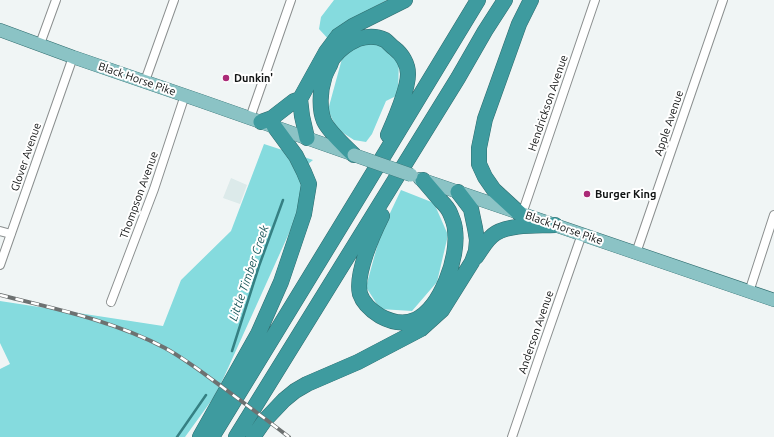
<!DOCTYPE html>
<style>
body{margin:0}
canvas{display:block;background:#f0f5f5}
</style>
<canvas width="774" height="437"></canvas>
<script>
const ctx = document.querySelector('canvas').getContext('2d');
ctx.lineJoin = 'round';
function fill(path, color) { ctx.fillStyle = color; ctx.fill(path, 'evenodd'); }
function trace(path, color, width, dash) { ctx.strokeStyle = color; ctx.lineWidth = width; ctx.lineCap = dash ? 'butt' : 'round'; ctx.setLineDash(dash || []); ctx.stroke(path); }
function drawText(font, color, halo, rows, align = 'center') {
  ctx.font = font + ' Ubuntu,sans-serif'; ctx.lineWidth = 4; ctx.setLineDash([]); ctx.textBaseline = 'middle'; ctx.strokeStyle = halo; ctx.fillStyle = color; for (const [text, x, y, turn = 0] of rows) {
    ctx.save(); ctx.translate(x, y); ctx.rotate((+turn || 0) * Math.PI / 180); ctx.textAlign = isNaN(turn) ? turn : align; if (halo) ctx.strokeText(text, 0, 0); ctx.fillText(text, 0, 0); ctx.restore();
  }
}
const built = new Path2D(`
 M231,178L247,185L240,204L223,198Z`);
const green = new Path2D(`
 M334,0H387L372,8L359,45L381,43L399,56L398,95L386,101L372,134L366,142L354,140L337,129L328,110L343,55L319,29L321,17Z
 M264,144L313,160L302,169L304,200L224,377L214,397L185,437H0V369L10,364L0,343V301L163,326L181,280L231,231Z
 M401,190L434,203L448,235L437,282L412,311L380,309L366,287L381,232Z`);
const stream = new Path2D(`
 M232,351L259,266L283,200
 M177,437L206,395`);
const minor = new Path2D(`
 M40,44L56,0
 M145,81L174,0
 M250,118L291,0
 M522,214L595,0
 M0,231L11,234
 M636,253L723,0
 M0,265L73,57
 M749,292L774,215
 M111,302L154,189L185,95
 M512,437C535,369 558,302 582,234`);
const primary = new Path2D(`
 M0,30L73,57L201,101L352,154
 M420,179L774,300`);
const motorway = new Path2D(`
 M300,99L302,116L307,138
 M261,122L272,118L294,101L300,99L326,52L338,36L353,26L405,0
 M354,155C345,146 329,132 324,121C319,109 320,91 324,79C325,74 328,69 330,65C331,62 332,59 334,57C340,49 349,43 358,39C367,36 377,36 385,40C388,42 391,46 394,48C402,54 408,64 408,74C408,90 395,119 388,135
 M519,213L494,190L485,177L479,164V148L485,119L519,24L531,0
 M382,216C373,234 355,274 360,294C363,303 372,311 380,316C391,322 403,325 415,320C441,308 459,257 455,230C455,224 452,218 450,213C448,208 444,204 441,201C435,194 429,187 423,180
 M476,257C482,249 487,238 496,233C512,224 537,226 555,225
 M200,437L258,334L281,282L304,214L309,184L304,172L296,156L274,126
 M212,437L361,193L478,0
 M236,437L458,78L485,31L505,0
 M253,437L265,420L284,400L295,391L307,384L358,362L421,329L442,310L472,262L476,251L477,240L475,228L471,209L458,192`);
const rail = new Path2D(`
 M0,295C56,309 114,321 165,348C185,359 203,373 221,386C244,403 267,420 289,437`);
const primaryBridge = new Path2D(`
 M354,155L411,175`);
const markers = [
 [226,78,4,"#ab2a77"],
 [587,194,4,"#ab2a77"]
];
const poiNames = [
 ["Dunkin'",234,78],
 ["Burger King",595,194]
];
const streetNames = [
 ["Black Horse Pike",137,79,19],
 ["Hendrickson Avenue",548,103,-71],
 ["Apple Avenue",669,123,-71],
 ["Glover Avenue",26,157,-71],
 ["Thompson Avenue",139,195,-70],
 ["Black Horse Pike",564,228,19],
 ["Anderson Avenue",536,332,-71]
];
const waterNames = [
 ["Little Timber Creek",249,273,-71]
];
fill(built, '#dceaea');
fill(green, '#85dbde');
trace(stream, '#358083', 2.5);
trace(minor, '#8b8f8f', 10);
trace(primary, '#2f6c6e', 14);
trace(motorway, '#2f6c6e', 16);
trace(minor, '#fff', 8);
trace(primary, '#8bc3c5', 13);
trace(motorway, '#3e9b9f', 15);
trace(rail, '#6d7171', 4);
trace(rail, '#fff', 2.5, [8]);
trace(primaryBridge, '#2f6c6e', 14, []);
trace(primaryBridge, '#8bc3c5', 13);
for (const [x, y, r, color] of markers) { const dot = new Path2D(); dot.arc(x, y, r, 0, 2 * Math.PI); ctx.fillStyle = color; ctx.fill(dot); trace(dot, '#fff', 1.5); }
drawText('bold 11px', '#121414', '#fff', poiNames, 'left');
drawText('11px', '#121414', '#fff', streetNames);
drawText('italic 12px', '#1c585b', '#fff', waterNames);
</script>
